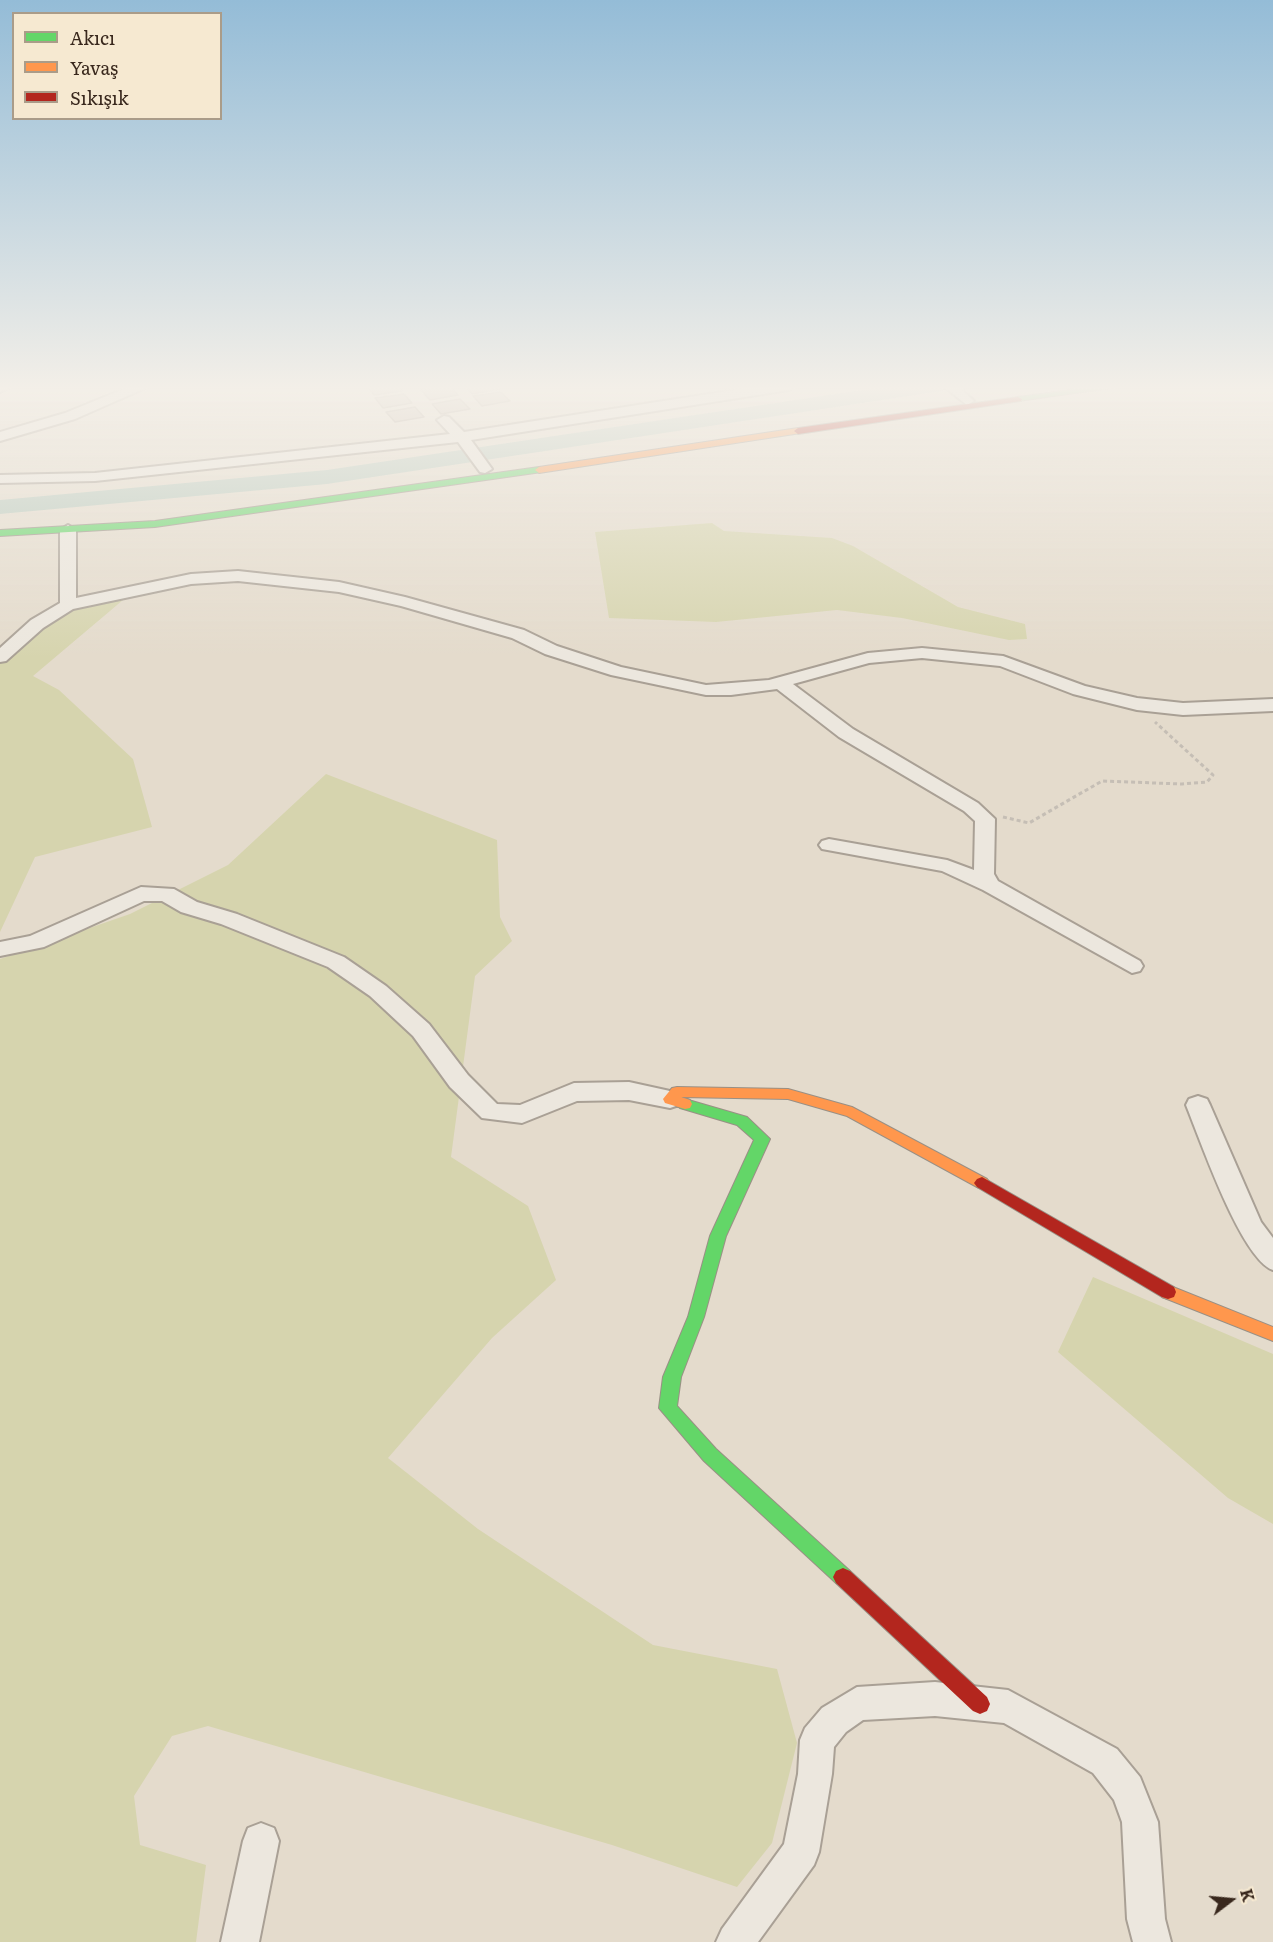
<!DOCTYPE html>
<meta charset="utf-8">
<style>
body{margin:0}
#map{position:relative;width:1273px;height:1942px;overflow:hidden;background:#e4dbcc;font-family:Literata,serif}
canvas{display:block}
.legend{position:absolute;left:12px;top:12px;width:210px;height:108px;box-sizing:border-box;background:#f6e9d1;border:2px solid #aa9c89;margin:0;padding:8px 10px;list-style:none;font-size:18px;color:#39281d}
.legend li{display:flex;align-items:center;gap:12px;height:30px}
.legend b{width:30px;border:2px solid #aa9c89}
.north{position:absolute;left:1201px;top:1870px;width:60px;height:60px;-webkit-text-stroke:4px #f6e9d1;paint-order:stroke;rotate:74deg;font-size:16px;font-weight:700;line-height:24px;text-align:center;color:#39281d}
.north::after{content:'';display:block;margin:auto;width:21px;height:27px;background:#39281d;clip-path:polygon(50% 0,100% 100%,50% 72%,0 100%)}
</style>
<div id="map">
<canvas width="1273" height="1942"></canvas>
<ul class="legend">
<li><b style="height:8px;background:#63d668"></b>Akıcı</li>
<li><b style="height:8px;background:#ff974d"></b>Yavaş</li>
<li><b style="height:8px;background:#b3261e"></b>Sıkışık</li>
</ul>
<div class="north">K</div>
</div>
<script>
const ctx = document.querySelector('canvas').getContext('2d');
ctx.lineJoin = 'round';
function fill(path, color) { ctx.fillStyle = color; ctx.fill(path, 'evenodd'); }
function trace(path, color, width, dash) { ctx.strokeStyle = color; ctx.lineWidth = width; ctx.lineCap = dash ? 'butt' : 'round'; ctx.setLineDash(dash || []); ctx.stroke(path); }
const green = new Path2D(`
 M712,523L724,531L832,538L853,546L958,607L1025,624L1027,639L1009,640L902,618L837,610L716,622L609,618L595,532Z
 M123,600L33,676L59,690L133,759L152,827L35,857L0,932V664L39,629L70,610Z
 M326,774L497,840L500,917L512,941L475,976L451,1157L528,1206L556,1280L492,1338L388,1458L478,1529L653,1645L777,1669L797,1743L772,1843L737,1887L612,1845L208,1726L172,1736L134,1796L140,1845L206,1865L196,1942H0V959L130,914L228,865Z
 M1093,1277L1273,1354V1524L1228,1498L1058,1352Z`);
const river = new Path2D(`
 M889,386H945L943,391L935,392L327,484L0,514V500L327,470Z`);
const building = new Path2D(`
 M367,386H399L402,391L374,395Z
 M450,386L458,395L430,400L421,390Z
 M465,386H497L500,389L472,394Z
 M501,392L510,401L482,406L473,396Z
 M404,394L412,403L383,408L375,398Z
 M460,399L470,409L441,414L432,404Z
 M415,407L424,417L395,422L386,412Z`);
const path = new Path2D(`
 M1003,817L1029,823L1102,781L1182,784L1207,782L1213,775L1155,722`);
const street = new Path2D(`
 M0,386H13L0,392Z
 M131,386H150L75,419L0,441V432L65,413Z
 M760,386H795L789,390L471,440L492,469L485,473L480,472L458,442L95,481L0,483V475L95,473L450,434L437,420L444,416L449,417L464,432Z
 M943,386H958L974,401L967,405Z
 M68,525L76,530V598L191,574L238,571L339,582L405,597L524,630L557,646L621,667L706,685L769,680L868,653L922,648L1003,656L1085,686L1137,698L1183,703L1273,699V711L1183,715L1137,710L1073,694L1000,666L922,658L869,663L793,684L853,729L978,803L995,819L994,874L998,881L1140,961L1143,966L1140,971L1132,973L983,890L942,871L822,849L819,845L822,841L829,839L947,860L974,870L975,821L964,811L839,737L777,689L731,695H706L611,675L545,654L512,638L401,606L339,592L238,581L191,584L73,609L43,628L6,661L0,662V648L31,620L60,603V530Z
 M141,887L174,889L197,902L237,914L344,957L386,986L429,1024L468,1075L497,1104L520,1105L574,1083L629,1082L679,1093L682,1099L679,1105L670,1108L629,1100L577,1101L522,1123L482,1118L450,1087L413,1036L370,996L328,967L221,924L181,912L162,901H144L44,947L0,956V942L30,936Z
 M1198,1096L1207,1099L1210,1105L1261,1222L1273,1238V1270C1241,1259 1200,1139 1186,1105L1189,1099Z
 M935,1682L1008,1690L1117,1749L1140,1777L1158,1822L1165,1919L1171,1942H1133L1127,1919L1122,1822L1114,1800L1093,1773L1004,1723L935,1716L863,1720L846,1732L834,1747L832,1774L819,1852L814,1865L758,1942H716L722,1929L784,1844L798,1774L800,1740L805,1728L822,1708L857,1687Z
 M261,1823L274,1828L279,1841L259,1942H221L243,1841L248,1828Z`);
const fast = new Path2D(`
 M1099,386H1126L1018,401L1014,399L1018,397Z
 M539,467L542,468V472L155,527L0,536V530L155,521Z
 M685,1099L747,1117L770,1139L726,1236L704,1317L681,1377L677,1406L716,1449L850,1571L853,1577L850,1583L843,1586L836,1583L704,1461L659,1408L663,1377L688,1317L710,1236L754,1140L737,1125L680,1108L678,1104L680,1100Z`);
const slow = new Path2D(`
 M798,428L801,429V433L539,473L535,470L539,467Z
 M677,1087L788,1089L852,1107L987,1179L990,1183L987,1187L982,1189L977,1187L847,1116L788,1099L681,1097L690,1100L692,1104L690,1108L685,1109L665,1103L663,1099L672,1088Z
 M1168,1285L1273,1327V1341L1162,1297L1160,1292L1162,1287Z`);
const jam = new Path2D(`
 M1018,397L1022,399L1021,401L798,434L794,431L798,428Z
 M982,1177L1174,1287L1176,1292L1174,1297L1168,1299L1162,1297L977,1187L974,1183L977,1179Z
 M843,1568L850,1571L987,1697L990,1704L987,1711L980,1714L973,1711L836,1583L833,1577L836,1571Z`);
fill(green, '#d6d4ae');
fill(river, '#b7c9bd');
fill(building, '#c8b9ad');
trace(building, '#a4968b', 1.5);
trace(street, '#a9a095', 4);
trace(fast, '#999085', 2);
trace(slow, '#999085', 2);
trace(jam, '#999085', 2);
trace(path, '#c5beb5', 3, [4, 3]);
fill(street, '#ece7de');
fill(fast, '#63d668');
fill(slow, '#ff974d');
fill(jam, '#b3261e');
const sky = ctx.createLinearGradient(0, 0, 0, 658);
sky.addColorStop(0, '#94bcd7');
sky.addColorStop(0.59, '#f3efe8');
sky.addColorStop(1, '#f3efe800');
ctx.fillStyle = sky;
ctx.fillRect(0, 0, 1273, 658);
</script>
